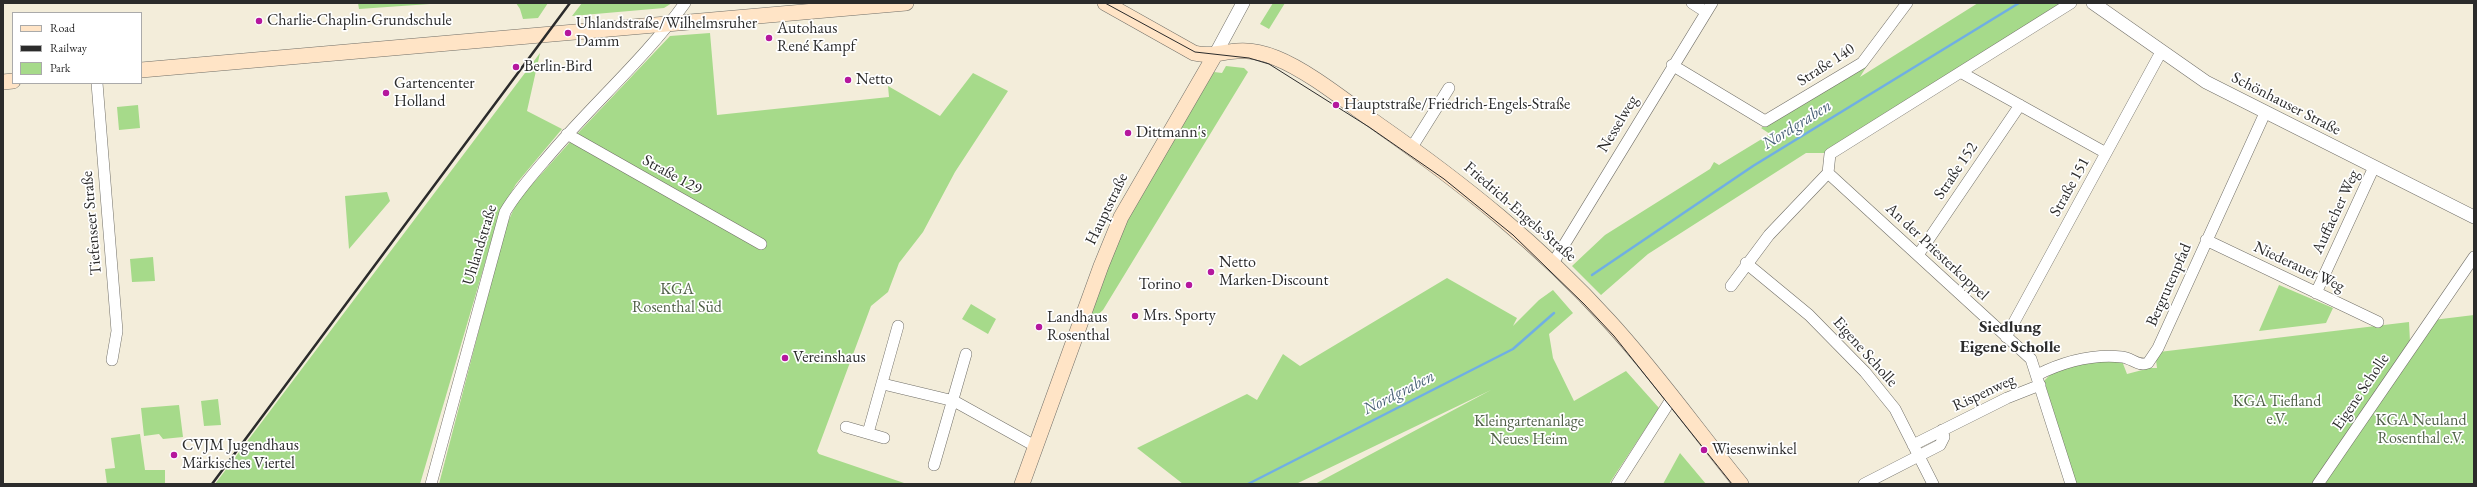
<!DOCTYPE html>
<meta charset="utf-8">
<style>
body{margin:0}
#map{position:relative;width:2477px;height:487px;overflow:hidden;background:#f3edda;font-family:"EB Garamond",serif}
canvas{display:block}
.frame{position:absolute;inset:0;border:4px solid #2b2b2b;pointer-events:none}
.legend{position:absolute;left:12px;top:12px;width:130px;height:72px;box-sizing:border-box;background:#fff;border:1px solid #aaa;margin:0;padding:5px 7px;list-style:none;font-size:12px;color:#2b2b2b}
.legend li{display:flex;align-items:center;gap:8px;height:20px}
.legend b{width:20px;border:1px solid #aaa}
</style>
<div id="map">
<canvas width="2477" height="487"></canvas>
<div class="frame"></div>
<ul class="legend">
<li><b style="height:5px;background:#ffe4c6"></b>Road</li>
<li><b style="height:5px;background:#2b2b2b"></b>Railway</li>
<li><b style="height:11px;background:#a6da8a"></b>Park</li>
</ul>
</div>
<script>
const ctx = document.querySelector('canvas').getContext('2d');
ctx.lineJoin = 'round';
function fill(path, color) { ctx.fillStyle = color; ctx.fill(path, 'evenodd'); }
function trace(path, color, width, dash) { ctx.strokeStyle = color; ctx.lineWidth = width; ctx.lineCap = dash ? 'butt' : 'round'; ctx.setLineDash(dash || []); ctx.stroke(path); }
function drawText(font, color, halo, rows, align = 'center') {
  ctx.font = font + ' "EB Garamond",serif'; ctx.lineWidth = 3.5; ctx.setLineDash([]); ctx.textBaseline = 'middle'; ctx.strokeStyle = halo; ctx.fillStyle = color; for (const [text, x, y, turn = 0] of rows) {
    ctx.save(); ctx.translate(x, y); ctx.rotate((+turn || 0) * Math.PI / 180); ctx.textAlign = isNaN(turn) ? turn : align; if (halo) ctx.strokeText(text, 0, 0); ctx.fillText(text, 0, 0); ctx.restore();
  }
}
const green = new Path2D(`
 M358,3H444L359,9Z
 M516,3H548L538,18L523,19L520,9Z
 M582,3H672L664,8L572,16Z
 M1273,3H1285L1269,29L1260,24Z
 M1978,3H2069L1826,153H1806L1648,254L1601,295L1572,266L1605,235L1710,169L1714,162L1719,165L1770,134L1761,128L1870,61L1860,77Z
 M710,33L717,115L889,97L888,86L940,116L973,73L1008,91L955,172L923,232L899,263L888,292L871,306L817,451L819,454L907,484H439L506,226L518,200L579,132L670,36Z
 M540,53L527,111L562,129L516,184L500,212L420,484H215Z
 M1226,66L1244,68L1248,72L1103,310L1085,327L1123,224L1214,72L1222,73Z
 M138,105L140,128L119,130L117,107Z
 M387,192L390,201L349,249L345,196Z
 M153,257L155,281L132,282L130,259Z
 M1447,278L1517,318L1513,326L1539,300L1553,290L1573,313L1549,334L1553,358L1574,401L1626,371L1659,408L1609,484H1315L1491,390L1296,484H1183L1137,448L1247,394L1257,400L1283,354L1300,366Z
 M2279,285L2333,308L2326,323L2259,331Z
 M971,304L996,319L988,334L962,319Z
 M2474,315V484H2322L2433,320Z
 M2409,322L2410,342L2316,484H2076L2044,381C2047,378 2051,373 2056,370C2069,362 2106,360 2122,361L2127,374L2150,368H2157L2156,360L2159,352Z
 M218,399L221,425L204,426L201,401Z
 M179,405L183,437L163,439L159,434L144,436L141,408Z
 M140,434L145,470H165V484H107L105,469L115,468L111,438Z
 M1680,453L1706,484H1663Z`);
const stream = new Path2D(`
 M1592,275L1753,166L2019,3
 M1248,484L1513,349L1554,313`);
const minor = new Path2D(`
 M1692,3L1706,12
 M2071,3L1830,154L1828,173L2031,359L2071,484
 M1672,65L1765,121L1862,63L1907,3
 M1962,73L2106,153
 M97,83L117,331L112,360
 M567,134L761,244
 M1412,147L1449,88
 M2206,240L2378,322
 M1918,255L2020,105
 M1553,263L1712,3
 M1746,263L1809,315L1865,372L1895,409L1933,484
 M1731,286L1769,235L1828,173
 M2316,293L2374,167
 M2006,337L2161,52
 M2037,375C2063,362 2093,354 2122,357C2132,358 2138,367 2148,363L2158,348L2265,113
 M883,384L954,401L1035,446
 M846,427L884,438
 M868,433L898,326
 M1913,445L2007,398L2040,385
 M934,465L966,354
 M431,484L505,212C518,190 535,172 552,152C595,102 646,57 685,3
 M1617,484L1672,398
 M1864,484L1940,445L1944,437L1942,430
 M2318,484L2474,257`);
const tertiary = new Path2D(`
 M2093,3L2206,82L2474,217
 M1215,55L1243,3`);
const secondary = new Path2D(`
 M1105,3L1194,53C1210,57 1221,52 1237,51C1249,50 1264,53 1276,58C1309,71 1349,104 1379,125C1462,183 1540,245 1609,321C1656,372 1697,430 1741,484
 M141,70L906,3
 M3,82L13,81
 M1022,484L1101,266L1121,217L1215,55`);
const tram = new Path2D(`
 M1105,3L1195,52L1249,58L1269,64L1369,127L1444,179L1513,235L1584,304L1614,336L1732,484`);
const rail = new Path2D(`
 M212,484L570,3`);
const markers = [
 [259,21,4,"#b5179e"],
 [568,33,4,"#b5179e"],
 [769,38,4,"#b5179e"],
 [516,67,4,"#b5179e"],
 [848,80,4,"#b5179e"],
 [386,93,4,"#b5179e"],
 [1336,105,4,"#b5179e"],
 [1128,133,4,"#b5179e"],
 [1211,272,4,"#b5179e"],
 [1189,285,4,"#b5179e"],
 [1135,316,4,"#b5179e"],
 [1039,327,4,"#b5179e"],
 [785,358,4,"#b5179e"],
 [1704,450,4,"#b5179e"],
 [174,455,4,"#b5179e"]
];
const poiNames = [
 ["Charlie-Chaplin-Grundschule",267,21],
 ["Uhlandstraße/Wilhelmsruher",576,24],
 ["Damm",576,42],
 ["Autohaus",777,29],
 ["René Kampf",777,47],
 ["Berlin-Bird",524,67],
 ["Netto",856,80],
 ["Gartencenter",394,84],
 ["Holland",394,102],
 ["Hauptstraße/Friedrich-Engels-Straße",1344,105],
 ["Dittmann's",1136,133],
 ["Netto",1219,263],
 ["Marken-Discount",1219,281],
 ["Torino",1181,285,"right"],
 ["Mrs. Sporty",1143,316],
 ["Landhaus",1047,318],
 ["Rosenthal",1047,336],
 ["Vereinshaus",793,358],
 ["CVJM Jugendhaus",182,446],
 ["Märkisches Viertel",182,464],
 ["Wiesenwinkel",1712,450]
];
const streetNames = [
 ["Straße 140",1826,65,-33],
 ["Schönhauser Straße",2286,104,27],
 ["Nesselweg",1618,124,-59],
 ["Straße 152",1956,171,-56],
 ["Straße 129",672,175,29],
 ["Straße 151",2070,187,-61],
 ["Hauptstraße",1107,209,-64],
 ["Friedrich-Engels-Straße",1520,212,41],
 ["Auffacher Weg",2336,212,-65],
 ["Tiefenseer Straße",92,223,-95],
 ["Uhlandstraße",480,245,-73],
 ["An der Priesterkoppel",1937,252,43],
 ["Niederauer Weg",2299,267,25],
 ["Bergrutenpfad",2169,285,-66],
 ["Eigene Scholle",1865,352,48],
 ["Eigene Scholle",2361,392,-56],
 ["Rispenweg",1984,393,-25]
];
const parkNames = [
 ["KGA",677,290],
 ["Rosenthal Süd",677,308],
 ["KGA Tiefland",2277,402],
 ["e.V.",2277,420],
 ["KGA Neuland",2421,421],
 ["Rosenthal e.V.",2421,439],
 ["Kleingartenanlage",1529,422],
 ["Neues Heim",1529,440]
];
const waterNames = [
 ["Nordgraben",1797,125,-32],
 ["Nordgraben",1399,393,-27]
];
const neighbourhoodNames = [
 ["Siedlung",2010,327],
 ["Eigene Scholle",2010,347]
];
fill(green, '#a6da8a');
trace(stream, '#70afe3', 2.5);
trace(minor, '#716f68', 12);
trace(tertiary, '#716f68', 14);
trace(secondary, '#716f68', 16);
trace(minor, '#fff', 11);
trace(tertiary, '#fff', 13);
trace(secondary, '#ffe4c6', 15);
trace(tram, '#2b2b2b', 1);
trace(rail, '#2b2b2b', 2.5);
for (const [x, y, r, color] of markers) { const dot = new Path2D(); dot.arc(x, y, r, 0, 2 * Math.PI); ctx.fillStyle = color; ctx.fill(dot); trace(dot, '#fff', 1.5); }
drawText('16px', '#2b2b2b', '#fff', poiNames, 'left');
drawText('16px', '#2b2b2b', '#fff', streetNames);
drawText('16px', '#506048', '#fff', parkNames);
drawText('italic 17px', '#476075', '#fff', waterNames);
drawText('bold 17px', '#2b2b2b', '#fff', neighbourhoodNames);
</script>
